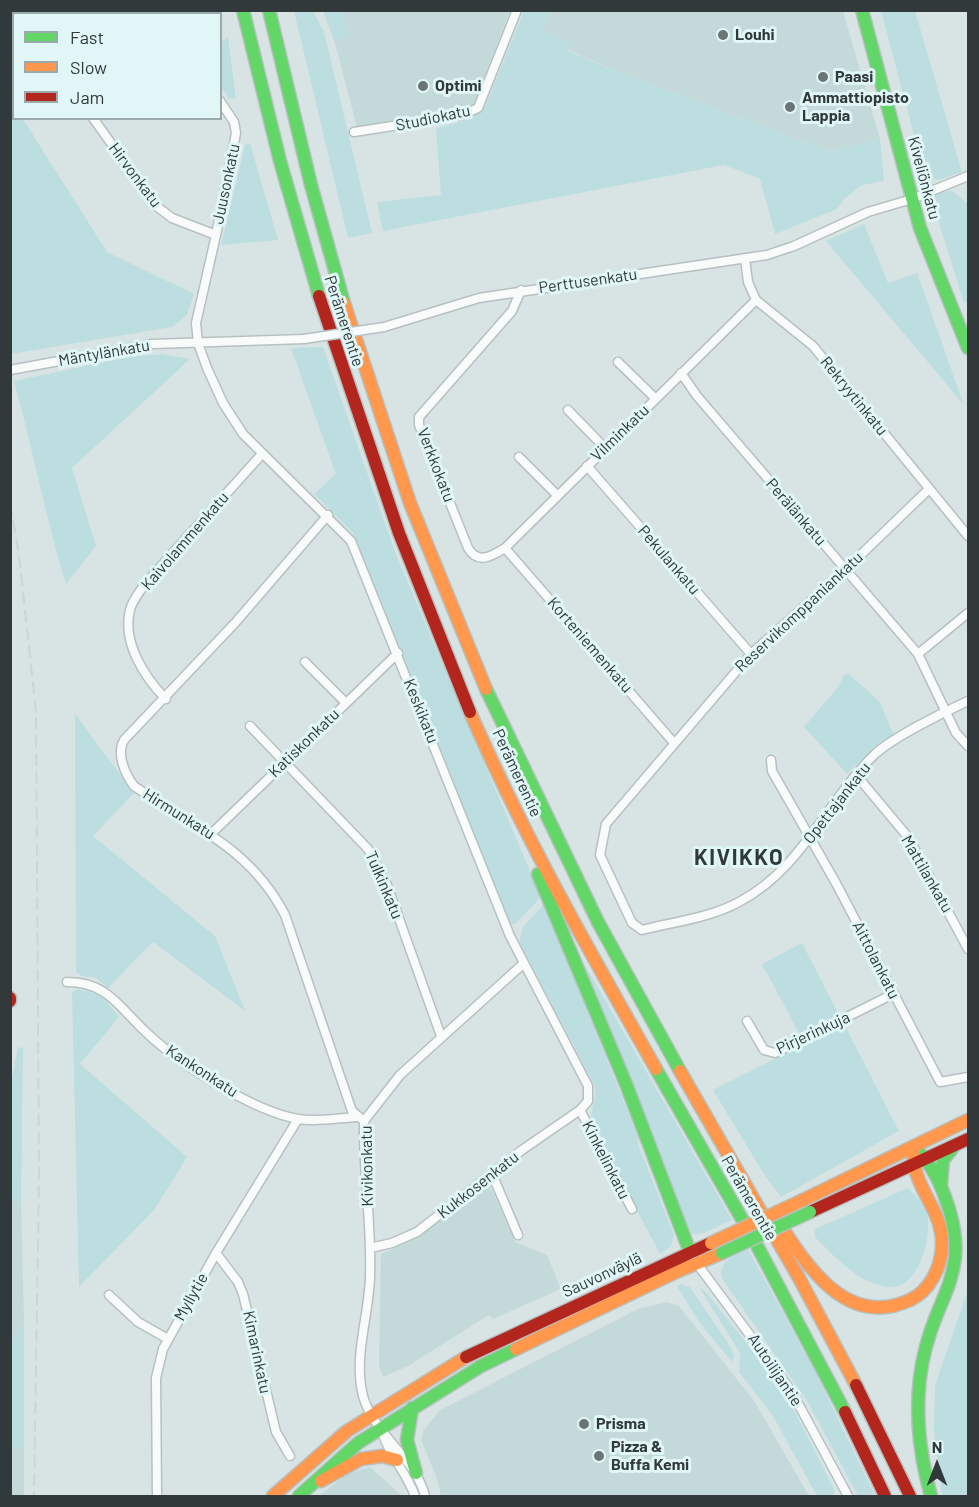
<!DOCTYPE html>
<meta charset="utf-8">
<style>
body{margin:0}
#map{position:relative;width:979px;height:1507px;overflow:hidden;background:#d8e4e4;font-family:Barlow,sans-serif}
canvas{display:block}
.frame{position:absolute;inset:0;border:12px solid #31393a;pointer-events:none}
.legend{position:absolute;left:12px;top:12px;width:210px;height:108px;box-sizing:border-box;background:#e0f6f7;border:2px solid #9aaaab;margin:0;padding:8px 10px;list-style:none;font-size:18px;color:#31393a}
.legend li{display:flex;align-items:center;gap:12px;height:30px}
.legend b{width:30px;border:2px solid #9aaaab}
.north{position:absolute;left:907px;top:1435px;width:60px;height:60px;-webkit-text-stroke:4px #e0f6f7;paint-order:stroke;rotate:0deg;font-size:16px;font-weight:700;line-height:24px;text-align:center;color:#31393a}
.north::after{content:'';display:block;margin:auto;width:21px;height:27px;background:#31393a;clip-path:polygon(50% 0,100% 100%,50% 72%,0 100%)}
</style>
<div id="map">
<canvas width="979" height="1507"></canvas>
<div class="frame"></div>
<ul class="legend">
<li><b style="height:8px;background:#63d668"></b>Fast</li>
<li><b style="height:8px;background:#ff974d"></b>Slow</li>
<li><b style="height:8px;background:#b3261e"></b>Jam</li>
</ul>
<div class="north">N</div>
</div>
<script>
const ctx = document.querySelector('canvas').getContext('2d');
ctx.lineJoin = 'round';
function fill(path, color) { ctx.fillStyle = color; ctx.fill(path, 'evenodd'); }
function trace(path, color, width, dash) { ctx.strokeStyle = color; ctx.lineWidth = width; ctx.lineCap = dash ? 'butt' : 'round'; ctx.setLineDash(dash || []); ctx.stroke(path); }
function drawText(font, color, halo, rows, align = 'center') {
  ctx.font = font + ' Barlow,sans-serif'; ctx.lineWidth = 6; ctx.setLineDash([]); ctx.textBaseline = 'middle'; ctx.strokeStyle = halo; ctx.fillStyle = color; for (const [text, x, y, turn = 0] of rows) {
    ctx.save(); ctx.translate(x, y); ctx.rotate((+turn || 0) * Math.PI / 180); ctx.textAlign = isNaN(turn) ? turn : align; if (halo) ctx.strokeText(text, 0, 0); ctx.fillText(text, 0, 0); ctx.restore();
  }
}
const built = new Path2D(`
 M343,11H510L474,104L468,109L357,127L334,40L347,36Z
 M550,11H843L880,139L830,152L625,75L569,50L542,31Z
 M489,1184L515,1242L547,1255L561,1289L493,1319L489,1315L408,1366L383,1377L379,1365L381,1254L410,1241Z
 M11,1196L21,1203L24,1321L11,1346Z
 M667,1302L679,1306L755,1402L809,1496H441L437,1479L421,1440L423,1431L440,1410L638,1309Z
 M11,1447L24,1448V1496H11Z
 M370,1467L402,1496H319L347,1474Z`);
const green = new Path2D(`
 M294,11H313L324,32L372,233L348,238Z
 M323,11H343L348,37L334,40Z
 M524,11H550L542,31L571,43L569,51L625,75L830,152L880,139L884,181L862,185L845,198L837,209L775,234L760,179L724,165L383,231L377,202L441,195L436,128L472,119L485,107Z
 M881,11H915L962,172L938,180L925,176Z
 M228,37L236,99L229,98L221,87V42Z
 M10,99L13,103L14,118L23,119L107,252L194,294L187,315L172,327L11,354Z
 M250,143L278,240L221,245L245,145Z
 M951,190L968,204V301L964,303L932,200L934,195Z
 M864,224L888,283L917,273L964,405L826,241Z
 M323,347L395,552L541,897L515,924H511L354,534L314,494L336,474L291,348Z
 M162,354L190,359L72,468L96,546L66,584C45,517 33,449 14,381L129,357Z
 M845,674H849L879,701L894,735L874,747L847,774L804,727L838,687Z
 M75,714L134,793L93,836L215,936L245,1011L153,942L108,988L96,978L82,976L76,972Z
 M544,904L638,1137V1144L674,1235L671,1246L660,1254L593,1128C588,1111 597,1102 595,1086L519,941L523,927Z
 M802,943L839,1015L800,1035L762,964Z
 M586,967L732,1220L704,1233L689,1235L584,969Z
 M78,989L101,995L119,1017L80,1064L187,1157L154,1210L79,1287L72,992Z
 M844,1024L899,1131L781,1197L765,1176L713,1090Z
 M18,1047L23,1048L21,1203L10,1196V1088Z
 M908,1188C916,1195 926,1208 928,1219C930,1242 918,1291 887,1287C858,1283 834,1256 815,1237V1229Z
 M748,1249L817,1375L875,1496H858L809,1404L723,1280C715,1262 735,1256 748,1249Z
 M681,1284L690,1287L732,1349L734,1357L732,1362L699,1322L677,1286Z
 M699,1287L706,1292L774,1378L796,1414L835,1491L832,1496H817L773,1416L739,1372L740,1353Z
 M968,1290V1496H942L934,1431L935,1385Z
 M24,1321V1448L11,1447V1346Z`);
const street = new Path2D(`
 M26,10L27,14
 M157,10L159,14
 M93,118L155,205L172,218L216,235L196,323L198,343L207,368L223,403L243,434L351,541L510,936L588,1086V1101L580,1110L522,1150L417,1232L392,1243L370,1248
 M354,132L463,115L478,108L517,10
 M216,235L236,133L234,122L220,101
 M745,259L748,282L756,300L813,346L968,536
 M521,290L512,311L419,417V425L468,548C478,565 492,556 505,548L756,300
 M384,327L479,298L767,255L794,246L868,212L912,199L968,176
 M618,362L656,399
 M10,370L152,344L304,339
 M681,373L697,396L918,654L956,733L968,746
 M568,410L605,448
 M519,457L557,495
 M587,466L751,654
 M929,489L845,570L751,654L606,824L600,855L632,923L642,930C673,922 710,918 739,902C802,869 826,802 874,755C893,737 944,712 968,701
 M328,515L235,623L124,740C116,754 125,774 134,786C193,827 250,847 285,915L352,1111L364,1121
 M505,548L674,743
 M918,654L968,613
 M305,662L346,703
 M166,699C144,677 122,642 130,610C132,601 139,593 144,585L262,454
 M250,726L368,849L387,885L441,1036
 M771,760L772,771L837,885L940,1082L968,1077
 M857,776L908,837L968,949
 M211,834L398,653
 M67,982C109,982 120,1009 148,1034C181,1065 253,1111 298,1119C316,1122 338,1118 357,1117
 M747,1021L764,1050L775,1053L893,994
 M580,1110L632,1209
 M492,1174L518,1235
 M216,1253L238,1282L243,1294L276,1432L290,1456
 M695,1261L792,1392L848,1496
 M109,1295L138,1322L168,1339
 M382,1432C389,1455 407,1473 415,1496
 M157,1496L156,1378L163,1349L216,1253L298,1119
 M425,1496C415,1457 374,1435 363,1396C353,1357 369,1316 370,1277C372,1225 363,1173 364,1121L400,1075L523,964`);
const fast = new Path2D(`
 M243,10L280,161L319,296
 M269,10L311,185L344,303
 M862,10L920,228L968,348
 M486,689L598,922L680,1071
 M538,874L626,1084L690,1252
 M656,1069L754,1240L845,1412
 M913,1147C929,1160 938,1177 945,1197C974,1275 935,1293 922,1364C914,1409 919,1453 931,1496
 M941,1185L943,1160L954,1146
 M412,1408L407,1440L416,1473
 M299,1496L358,1443L481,1366L516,1349`);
const slow = new Path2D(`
 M344,303L410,503L486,689
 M470,712C523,835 590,952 656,1069
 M680,1071L799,1278L856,1385
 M803,1200L968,1120
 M774,1215C805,1263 845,1330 910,1300C930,1291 941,1267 942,1247C944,1214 920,1195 914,1165C913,1159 914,1153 913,1147
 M516,1349L676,1272L722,1253
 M321,1481L361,1459L382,1456L397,1460
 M273,1496L347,1431L466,1357`);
const jam = new Path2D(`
 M319,296L399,533L470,712
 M10,998V1001
 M810,1212L968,1139
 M466,1357L711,1243
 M856,1385L910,1496
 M845,1412L885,1496`);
const rail = new Path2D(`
 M10,503L19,555L36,711L39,1175L34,1496`);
const streetBridge = new Path2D(`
 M304,339L384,327`);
const fastBridge = new Path2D(`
 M722,1253L810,1212`);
const slowBridge = new Path2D(`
 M711,1243L803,1200`);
const markers = [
 [723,35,6,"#6b7576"],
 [823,77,6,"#6b7576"],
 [423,86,6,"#6b7576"],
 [790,107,6,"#6b7576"],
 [584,1424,6,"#6b7576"],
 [599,1456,6,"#6b7576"]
];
const poiNames = [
 ["Louhi",735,35],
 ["Paasi",835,77],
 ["Optimi",435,86],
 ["Ammattiopisto",802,98],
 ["Lappia",802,116],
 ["Prisma",596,1424],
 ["Pizza &",611,1447],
 ["Buffa Kemi",611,1465]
];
const streetNames = [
 ["Studiokatu",433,118,-12],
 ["Hirvonkatu",135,175,53],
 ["Kiveliönkatu",924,178,75],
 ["Juusonkatu",226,184,-78],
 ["Perttusenkatu",588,281,-8],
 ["Perämerentie",344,321,72],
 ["Mäntylänkatu",104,353,-10],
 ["Rekryytinkatu",854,396,51],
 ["Vilminkatu",620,433,-44],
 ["Verkkokatu",436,465,69],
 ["Perälänkatu",796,512,49],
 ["Kaivolammenkatu",185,541,-49],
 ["Pekulankatu",669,560,49],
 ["Reservikomppaniankatu",799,612,-43],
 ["Korteniemenkatu",590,645,49],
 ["Keskikatu",421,711,68],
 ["Katiskonkatu",304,743,-44],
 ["Perämerentie",517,773,65],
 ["Opettajankatu",837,803,-52],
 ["Hirmunkatu",179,814,32],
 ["Mattilankatu",927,874,60],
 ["Tulkinkatu",384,885,67],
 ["Aittolankatu",876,960,63],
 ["Pirjerinkuja",813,1033,-25],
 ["Kankonkatu",202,1071,33],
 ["Kinkelinkatu",606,1160,63],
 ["Kivikonkatu",367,1166,-91],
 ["Kukkosenkatu",478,1185,-38],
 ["Perämerentie",749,1198,60],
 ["Sauvonväylä",602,1275,-25],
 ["Myllytie",191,1297,-61],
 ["Kimarinkatu",257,1352,78],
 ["Autoilijantie",775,1370,56]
];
const districtNames = [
 ["KIVIKKO",739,858]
];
fill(built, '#c4dada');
fill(green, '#bcdee0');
trace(street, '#b7c0c0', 11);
trace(fast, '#b7c0c0', 15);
trace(slow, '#b7c0c0', 15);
trace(jam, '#b7c0c0', 15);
trace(street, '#f9fbfb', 8);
trace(fast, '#63d668', 12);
trace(slow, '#ff974d', 12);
trace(jam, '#b3261e', 12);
trace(rail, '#d0d3d3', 2, [12, 6]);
trace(streetBridge, '#b7c0c0', 11, []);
trace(fastBridge, '#b7c0c0', 15, []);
trace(slowBridge, '#b7c0c0', 15, []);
trace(streetBridge, '#f9fbfb', 8);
trace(fastBridge, '#63d668', 12);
trace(slowBridge, '#ff974d', 12);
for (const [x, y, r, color] of markers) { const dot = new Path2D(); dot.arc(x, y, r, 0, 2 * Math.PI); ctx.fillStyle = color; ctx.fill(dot); trace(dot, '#e0f6f7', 2); }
drawText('bold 16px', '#31393a', '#e0f6f7', poiNames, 'left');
drawText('16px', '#31393a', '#e0f6f7', streetNames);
ctx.letterSpacing = '1.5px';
drawText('bold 22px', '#31393a', '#e0f6f7', districtNames);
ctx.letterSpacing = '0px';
</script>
